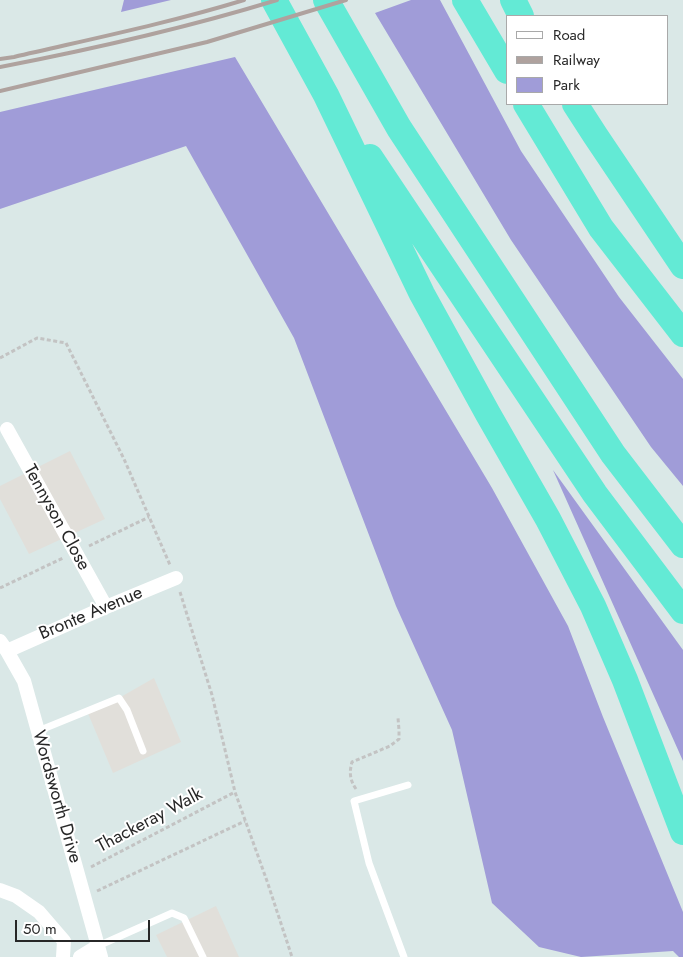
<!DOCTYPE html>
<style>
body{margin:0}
#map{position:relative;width:683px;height:957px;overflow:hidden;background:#dae8e7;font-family:Jost,sans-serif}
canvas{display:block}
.legend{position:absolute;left:506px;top:15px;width:162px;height:90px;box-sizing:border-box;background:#fff;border:1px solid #a9a9a9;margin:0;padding:6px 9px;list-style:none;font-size:15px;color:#272727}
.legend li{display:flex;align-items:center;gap:10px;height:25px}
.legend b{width:25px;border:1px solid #a9a9a9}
.scale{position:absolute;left:15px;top:920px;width:135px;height:22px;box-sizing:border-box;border:2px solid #272727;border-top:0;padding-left:6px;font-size:15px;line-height:18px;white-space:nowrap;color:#272727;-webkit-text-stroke:4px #fff;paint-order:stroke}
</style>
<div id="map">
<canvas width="683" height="957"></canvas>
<ul class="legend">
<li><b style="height:6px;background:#fff"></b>Road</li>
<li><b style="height:6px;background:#afa29e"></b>Railway</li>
<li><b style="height:14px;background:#a09cd8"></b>Park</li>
</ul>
<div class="scale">50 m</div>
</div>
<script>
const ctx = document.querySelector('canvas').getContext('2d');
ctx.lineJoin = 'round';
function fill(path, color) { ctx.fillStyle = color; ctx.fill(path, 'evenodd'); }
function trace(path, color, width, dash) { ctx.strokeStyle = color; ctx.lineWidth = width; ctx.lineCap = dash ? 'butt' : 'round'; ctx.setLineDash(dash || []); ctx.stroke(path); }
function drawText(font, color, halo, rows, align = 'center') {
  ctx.font = font + ' Jost,sans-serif'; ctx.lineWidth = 4; ctx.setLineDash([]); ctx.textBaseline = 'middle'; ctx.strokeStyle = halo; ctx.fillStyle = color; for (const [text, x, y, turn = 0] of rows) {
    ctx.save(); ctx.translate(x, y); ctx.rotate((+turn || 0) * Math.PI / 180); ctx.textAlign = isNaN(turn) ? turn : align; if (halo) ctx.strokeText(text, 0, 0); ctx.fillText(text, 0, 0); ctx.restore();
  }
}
const industrial = new Path2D(`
 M70,451L105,519L29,554L0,499V486Z
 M154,678L181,742L113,773L87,711L119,698Z
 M216,906L239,957H167L156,935Z`);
const green = new Path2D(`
 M124,0H171L121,12Z
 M411,0H440L521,151L619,297L683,379V486L651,447L511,240L375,13Z
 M235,57L492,488L568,626L603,717L683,912V957H679L673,951L581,957L539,947L492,903L452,730L396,606L294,338L186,146L0,209V112Z
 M553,470L683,650V761Z`);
const path = new Path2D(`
 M0,358L37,338L66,343L124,459L170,565
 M89,546L149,517
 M0,588L63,558
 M180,592L212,695L235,792L267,881L292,957
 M356,789C350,780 349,773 352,762L390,746L399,739V730L398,718
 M91,867L235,792
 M97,891L245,821`);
const lane = new Path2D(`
 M38,731L119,698L127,710L143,751
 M98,946L172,913L184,918L203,957
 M404,957L369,863L354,801L408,785`);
const street = new Path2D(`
 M7,429L106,607
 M0,641L7,651L24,681L101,957
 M7,651L106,607L176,578
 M0,890L16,896L39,912L64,941L63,957
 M80,957L98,946`);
const highway = new Path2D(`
 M274,0L326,95L422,294L488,414L548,519L593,606L625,680L683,832
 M326,0L399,128L613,454L683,545
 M465,0L507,71
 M513,0L521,16
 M526,104L601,228L683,334
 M575,104L595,135L683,266
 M370,157L595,494L683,611`);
const rail = new Path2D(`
 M0,59L14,57C91,39 169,23 244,0
 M0,67C93,49 186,28 277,0
 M0,91L207,42L346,0`);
const streetNames = [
 ["Tennyson Close",56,518,61],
 ["Bronte Avenue",91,614,-23],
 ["Wordsworth Drive",56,797,74],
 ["Thackeray Walk",150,821,-28]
];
fill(industrial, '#e1dfda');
fill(green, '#a09cd8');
trace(path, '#c3c3c3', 3, [4, 2.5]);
trace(lane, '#fff', 7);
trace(street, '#fff', 14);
trace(highway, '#63ead5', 26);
trace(rail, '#afa29e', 4);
drawText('18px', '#272727', '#fff', streetNames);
</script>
